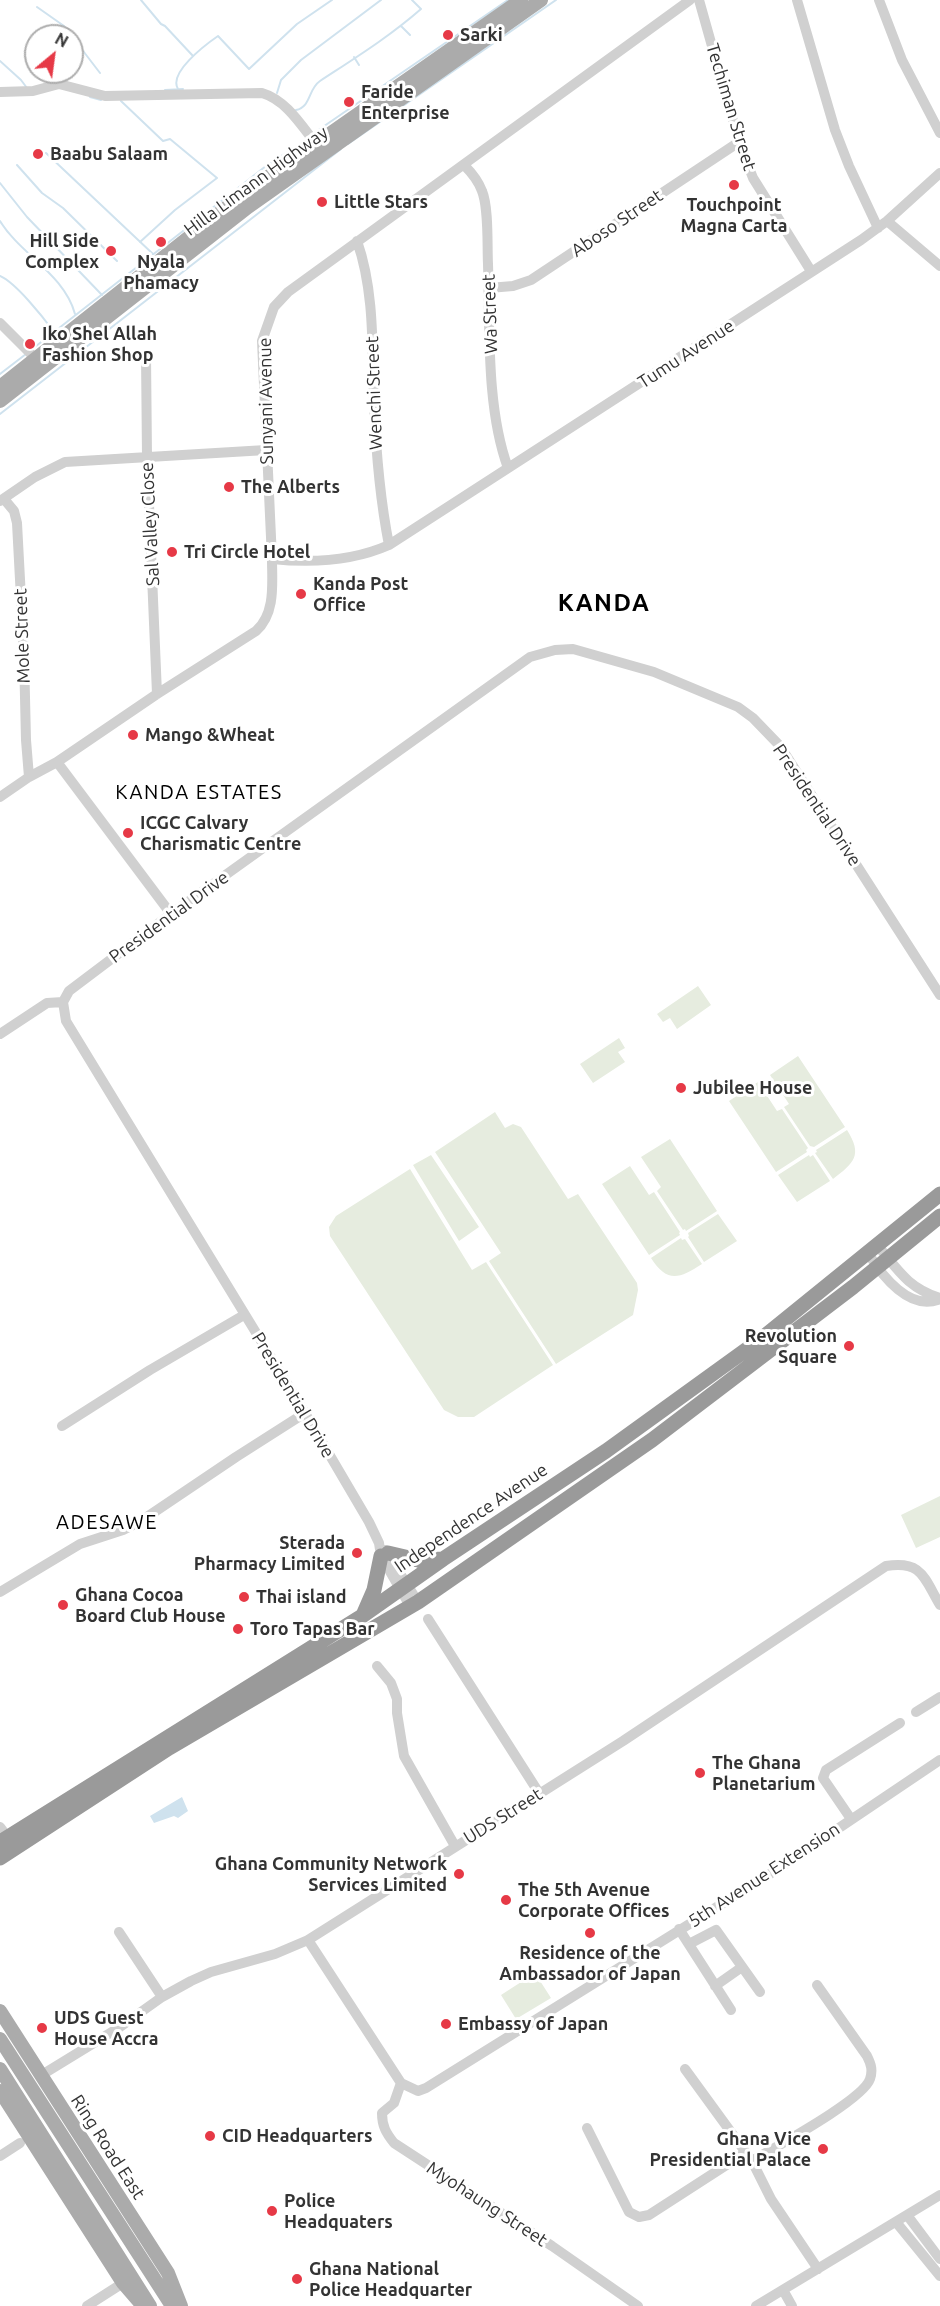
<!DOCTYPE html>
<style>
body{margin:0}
#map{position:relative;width:940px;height:2306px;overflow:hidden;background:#fff;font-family:Ubuntu,sans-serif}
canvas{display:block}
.north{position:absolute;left:24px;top:24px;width:60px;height:60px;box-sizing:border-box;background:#fff;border:2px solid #adadad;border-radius:50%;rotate:29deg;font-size:16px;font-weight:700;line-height:24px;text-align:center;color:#333}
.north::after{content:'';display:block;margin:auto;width:21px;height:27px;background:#e63946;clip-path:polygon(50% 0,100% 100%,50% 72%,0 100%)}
</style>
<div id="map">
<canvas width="940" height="2306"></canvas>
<div class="north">N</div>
</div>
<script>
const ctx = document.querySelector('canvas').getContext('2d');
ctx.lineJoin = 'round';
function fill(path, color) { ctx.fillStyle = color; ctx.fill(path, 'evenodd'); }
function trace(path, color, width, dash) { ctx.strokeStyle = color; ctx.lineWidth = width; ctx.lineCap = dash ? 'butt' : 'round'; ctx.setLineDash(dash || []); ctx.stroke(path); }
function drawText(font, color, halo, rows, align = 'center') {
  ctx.font = font + ' Ubuntu,sans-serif'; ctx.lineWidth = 6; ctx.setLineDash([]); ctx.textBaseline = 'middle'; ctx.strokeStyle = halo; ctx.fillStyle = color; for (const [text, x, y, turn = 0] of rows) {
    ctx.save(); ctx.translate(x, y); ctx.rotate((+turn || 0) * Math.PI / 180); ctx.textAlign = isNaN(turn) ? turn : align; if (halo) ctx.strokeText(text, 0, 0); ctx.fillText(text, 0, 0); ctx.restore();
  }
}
const green = new Path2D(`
 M698,986L711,1005L677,1029L670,1018L663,1022L657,1014Z
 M619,1038L625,1048L618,1052L625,1062L593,1083L580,1064Z
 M798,1056L845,1127L814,1147L810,1146L784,1107L789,1104L770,1075Z
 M758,1082L777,1111L782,1109L808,1148L806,1150L807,1152L776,1172L729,1101Z
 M495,1112L505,1128L513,1124L521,1127L568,1199L578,1194L637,1283L638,1290L633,1315L556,1364L489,1261L501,1253L435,1152Z
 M847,1130C863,1155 854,1163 833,1179L815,1153L817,1152L816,1150Z
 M670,1139L717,1211L686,1231L685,1229L683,1230L657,1191L661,1187L641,1157Z
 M431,1155L479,1227L459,1241L413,1165Z
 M809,1155L810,1157L813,1155L830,1181L797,1202L778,1175Z
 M630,1166L649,1195L654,1192L680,1232L679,1233L680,1235L649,1255L602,1184Z
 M410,1169L472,1270L486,1262L553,1365L474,1417H458L444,1410L330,1236L329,1227L336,1216Z
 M718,1214L737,1241L704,1262L688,1237L689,1236L688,1233Z
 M681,1238L682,1240L685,1239L702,1264C679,1279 667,1283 651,1258Z
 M940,1496V1537L916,1548L901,1515Z
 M535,1973L551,1998L516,2019L501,1995Z`);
const water = new Path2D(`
 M182,1797L188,1811L178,1818L174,1816L154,1823L150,1816Z`);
const stream = new Path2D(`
 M141,0L161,24L165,26L193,56
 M37,7L64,26L100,73
 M401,26L410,35
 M354,57L359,65
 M0,61L21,80L27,88
 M178,89C168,73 205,45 218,36L249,69L297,24L332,0
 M165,90L183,89
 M277,93L281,80L301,60L381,0
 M90,97L101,100
 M121,101L163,141L170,139L217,178L175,210L140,242
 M296,110C311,107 308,89 320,81C355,58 389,37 421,9L412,0
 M314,133L508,0
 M348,144L556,0
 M46,153L153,254
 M17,165L42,193L63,208L117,261
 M0,183L27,217L102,295
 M0,221C21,255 64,274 75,314
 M0,276C16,283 43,317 54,332
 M31,350L266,166L307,139
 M0,374L26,354
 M0,414L341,149`);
const minor = new Path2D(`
 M699,0L739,142L753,178L811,271
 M797,0L835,130L849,166L878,228
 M879,0L902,60L940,133
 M0,92L33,91L59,84L105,96L262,93C286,100 301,125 316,144
 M464,165C472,173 478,180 482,191C489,208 487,245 488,264C490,328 486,408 508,468
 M887,221L940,266
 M357,241C375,292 372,350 374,404C376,452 380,499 389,545
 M489,288L513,286L531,280L739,142
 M0,323L36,359
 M146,355L147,457L157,694
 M4,499L14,511L17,523L24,655L26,740L29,777
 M0,501L35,477L65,462L266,450
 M272,559C310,563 353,561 389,545L861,240L887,221L940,173
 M57,762L171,914
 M0,797L29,777L57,762L157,694L256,631C276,613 272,583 272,559L262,341L274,307L288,292L690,0
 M0,1034L47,1003L63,1002
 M878,1246C898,1270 908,1288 940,1298
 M868,1253C882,1276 910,1312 940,1299
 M62,1426L150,1370L244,1315
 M385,1550L418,1602
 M0,1592L80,1544L123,1530L141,1521L236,1457L305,1413
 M410,1606L381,1556L379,1543L369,1522L305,1413L66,1021L63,1002L69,991L171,914L530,657L555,650L573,649L654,672L738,707L753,718L780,746L940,995
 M428,1619L539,1793
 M377,1666L391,1683L397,1699V1713L404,1756L455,1846
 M916,1712L940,1697
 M851,1819L823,1778L826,1770L900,1723
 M0,1827L3,1831
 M679,1929L731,2010
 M119,1932L162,1997
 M308,1940L401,2083L418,2091L426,2088L781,1867L940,1760
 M689,1944L716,1930L760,1992
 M715,1986L742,1967
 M685,2069L752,2161L771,2199L818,2269
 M40,2076L120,2027L162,1997L191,1981L211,1972L275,1954L308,1940L623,1741L886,1566C922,1560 924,1578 940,1605
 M401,2083L394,2103L382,2113C382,2126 386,2133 394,2143L552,2246L638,2306
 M587,2128L629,2212L639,2217L649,2215L745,2153
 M0,2156L20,2143
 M752,2161C775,2147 863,2100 870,2079C873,2070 871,2064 867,2056L817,1985
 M907,2215L940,2259
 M896,2222L940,2276
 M783,2290L792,2306
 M87,2306L123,2283
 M756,2306L940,2195`);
const major = new Path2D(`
 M0,387L241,196L521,0
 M0,401L248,207L541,0
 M0,2011L168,2273L181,2306
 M0,2039L172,2306
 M0,2069L150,2306
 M0,2091L123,2283L143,2306`);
const highway = new Path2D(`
 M388,1553L418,1560L443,1559
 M364,1613L374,1590L381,1556
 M0,1842L362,1616L443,1559L606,1451L761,1339L940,1194
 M0,1858L169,1748L418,1602L652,1440L853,1287L940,1216`);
const markers = [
 [448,35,6,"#e63946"],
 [349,102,6,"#e63946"],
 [38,154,6,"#e63946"],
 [734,185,6,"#e63946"],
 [322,202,6,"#e63946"],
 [161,242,6,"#e63946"],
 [111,251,6,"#e63946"],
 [30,344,6,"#e63946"],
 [229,487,6,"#e63946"],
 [172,552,6,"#e63946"],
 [301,594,6,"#e63946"],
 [133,735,6,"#e63946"],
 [128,833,6,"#e63946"],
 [681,1088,6,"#e63946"],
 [849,1346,6,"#e63946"],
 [357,1553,6,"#e63946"],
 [244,1597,6,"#e63946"],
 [63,1605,6,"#e63946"],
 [238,1629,6,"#e63946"],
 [700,1773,6,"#e63946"],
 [459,1874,6,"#e63946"],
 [506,1900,6,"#e63946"],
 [590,1933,6,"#e63946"],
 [446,2024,6,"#e63946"],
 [42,2028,6,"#e63946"],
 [210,2136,6,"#e63946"],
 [823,2149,6,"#e63946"],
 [272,2211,6,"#e63946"],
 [297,2279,6,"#e63946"]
];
const poiNames = [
 ["Sarki",460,35],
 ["Faride",361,92],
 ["Enterprise",361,113],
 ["Baabu Salaam",50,154],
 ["Little Stars",334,202],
 ["Touchpoint",734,205,"center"],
 ["Magna Carta",734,226,"center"],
 ["Hill Side",99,241,"right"],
 ["Complex",99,262,"right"],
 ["Nyala",161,262,"center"],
 ["Phamacy",161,283,"center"],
 ["Iko Shel Allah",42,334],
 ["Fashion Shop",42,355],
 ["The Alberts",241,487],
 ["Tri Circle Hotel",184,552],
 ["Kanda Post",313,584],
 ["Office",313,605],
 ["Mango &Wheat",145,735],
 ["ICGC Calvary",140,823],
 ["Charismatic Centre",140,844],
 ["Jubilee House",693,1088],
 ["Revolution",837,1336,"right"],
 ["Square",837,1357,"right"],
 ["Sterada",345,1543,"right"],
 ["Pharmacy Limited",345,1564,"right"],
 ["Ghana Cocoa",75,1595],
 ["Board Club House",75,1616],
 ["Thai island",256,1597],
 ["Toro Tapas Bar",250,1629],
 ["The Ghana",712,1763],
 ["Planetarium",712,1784],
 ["Ghana Community Network",447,1864,"right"],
 ["Services Limited",447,1885,"right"],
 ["The 5th Avenue",518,1890],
 ["Corporate Offices",518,1911],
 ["Residence of the",590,1953,"center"],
 ["Ambassador of Japan",590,1974,"center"],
 ["UDS Guest",54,2018],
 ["House Accra",54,2039],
 ["Embassy of Japan",458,2024],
 ["CID Headquarters",222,2136],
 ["Ghana Vice",811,2139,"right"],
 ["Presidential Palace",811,2160,"right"],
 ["Police",284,2201],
 ["Headquaters",284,2222],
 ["Ghana National",309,2269],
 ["Police Headquarter",309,2290]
];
const streetNames = [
 ["Techiman Street",731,107,73],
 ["Hilla Limann Highway",256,181,-36],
 ["Aboso Street",617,223,-34],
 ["Wa Street",490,314,-92],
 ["Tumu Avenue",686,354,-33],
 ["Wenchi Street",374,393,-92],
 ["Sunyani Avenue",266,401,-91],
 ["Sal Valley Close",150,524,-93],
 ["Mole Street",22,636,-92],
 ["Presidential Drive",817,805,56],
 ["Presidential Drive",169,917,-36],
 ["Presidential Drive",293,1395,59],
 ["Independence Avenue",471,1518,-34],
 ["UDS Street",503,1816,-32],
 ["5th Avenue Extension",764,1875,-33],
 ["Ring Road East",108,2147,57],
 ["Myohaung Street",487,2204,33]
];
const neighbourhoodNames = [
 ["KANDA ESTATES",199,792],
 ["ADESAWE",107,1522]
];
const districtNames = [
 ["KANDA",604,603]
];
fill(green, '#e6ecdf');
fill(water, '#cfe2ee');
trace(stream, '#cfe2ee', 2);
trace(minor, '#d0d0d0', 10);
trace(major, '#ababab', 14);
trace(highway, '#9a9a9a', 15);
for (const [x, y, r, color] of markers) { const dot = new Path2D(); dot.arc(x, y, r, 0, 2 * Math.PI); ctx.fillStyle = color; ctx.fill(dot); trace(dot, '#fff', 2); }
drawText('bold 18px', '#333', '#fff', poiNames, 'left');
drawText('18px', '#333', '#fff', streetNames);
ctx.letterSpacing = '1.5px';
drawText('20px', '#000', '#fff', neighbourhoodNames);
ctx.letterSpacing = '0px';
ctx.letterSpacing = '1.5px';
drawText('bold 24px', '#000', '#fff', districtNames);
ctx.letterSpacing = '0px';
</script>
